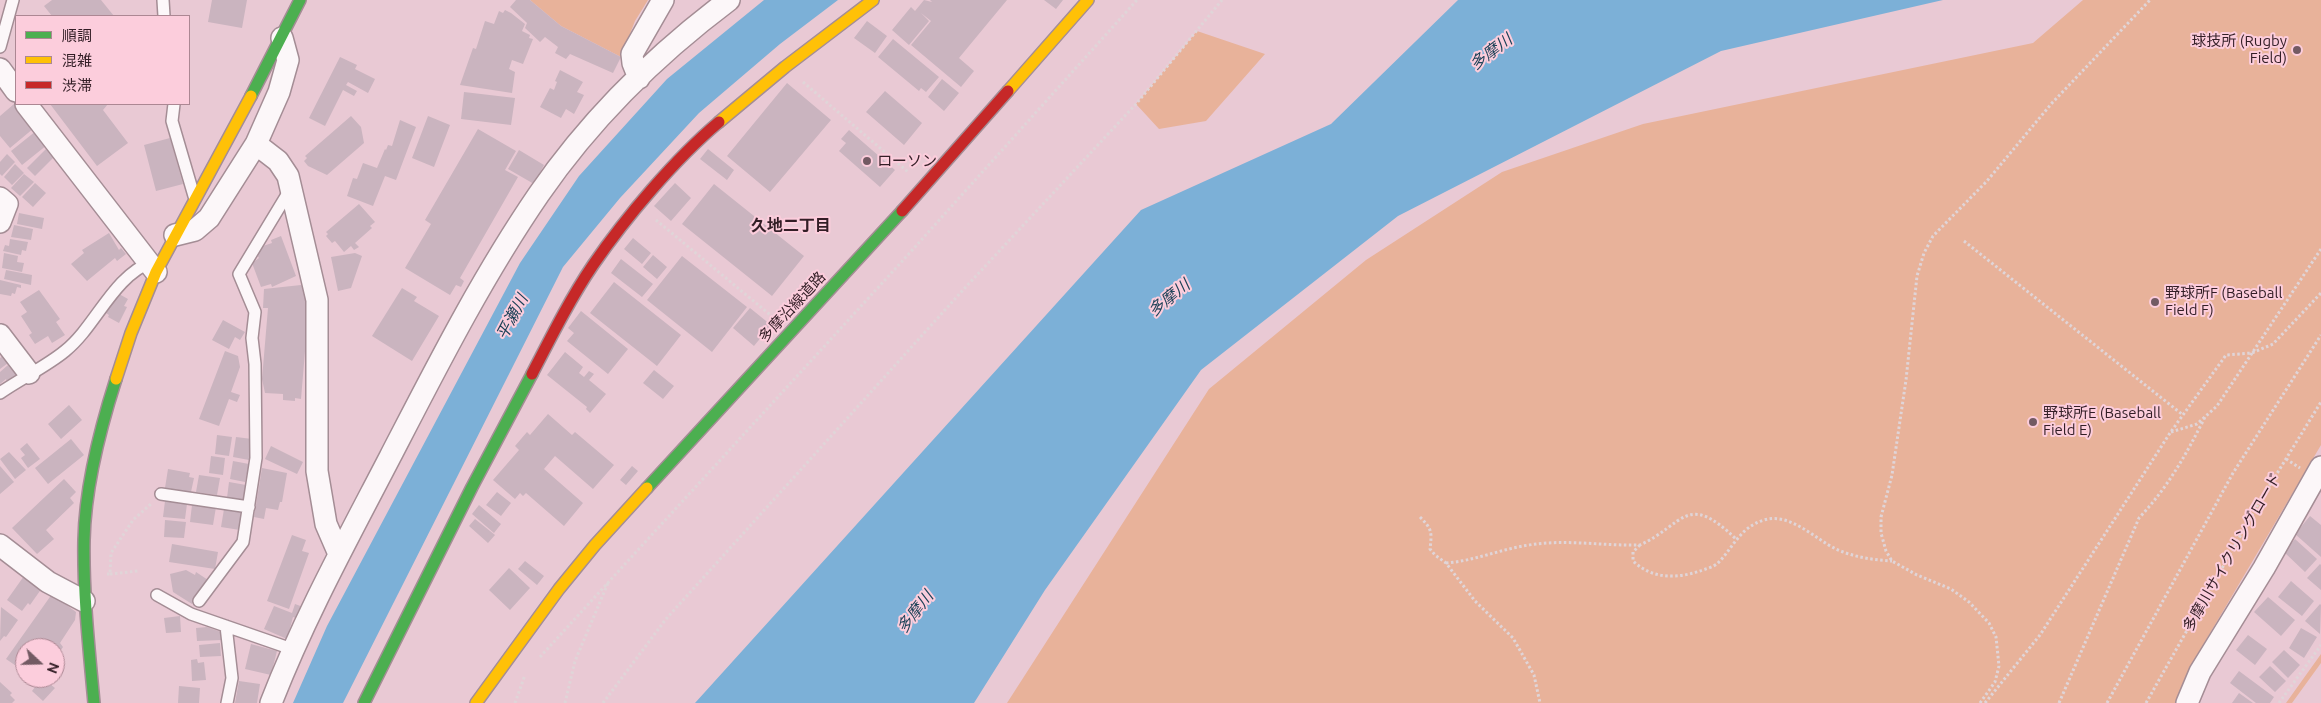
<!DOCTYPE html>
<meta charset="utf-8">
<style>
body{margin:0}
#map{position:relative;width:2321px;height:703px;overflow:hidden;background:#e9c9d4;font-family:Ubuntu,"Noto Sans JP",sans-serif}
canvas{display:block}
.legend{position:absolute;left:15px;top:15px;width:175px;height:90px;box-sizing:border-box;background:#fccddc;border:1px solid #ac8793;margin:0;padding:6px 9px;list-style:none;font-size:15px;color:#331e26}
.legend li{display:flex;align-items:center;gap:10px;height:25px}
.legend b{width:25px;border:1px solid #ac8793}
.north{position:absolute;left:15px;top:638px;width:50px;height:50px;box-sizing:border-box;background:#fccddc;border:1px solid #ac8793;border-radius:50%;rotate:111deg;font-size:14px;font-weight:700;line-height:20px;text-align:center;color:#331e26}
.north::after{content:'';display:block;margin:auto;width:18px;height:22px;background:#735a63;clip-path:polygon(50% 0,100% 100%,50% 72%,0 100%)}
</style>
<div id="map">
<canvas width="2321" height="703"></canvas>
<ul class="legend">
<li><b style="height:6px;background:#4caf50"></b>順調</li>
<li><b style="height:6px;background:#ffc107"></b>混雑</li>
<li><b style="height:6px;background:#c62828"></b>渋滞</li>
</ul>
<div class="north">N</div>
</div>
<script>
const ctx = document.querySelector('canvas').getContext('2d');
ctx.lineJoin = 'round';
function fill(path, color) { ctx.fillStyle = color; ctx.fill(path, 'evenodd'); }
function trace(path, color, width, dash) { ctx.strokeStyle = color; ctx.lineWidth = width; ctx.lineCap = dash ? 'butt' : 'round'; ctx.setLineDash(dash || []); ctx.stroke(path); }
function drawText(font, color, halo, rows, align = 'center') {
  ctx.font = font + ' Ubuntu,"Noto Sans JP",sans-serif'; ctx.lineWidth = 4; ctx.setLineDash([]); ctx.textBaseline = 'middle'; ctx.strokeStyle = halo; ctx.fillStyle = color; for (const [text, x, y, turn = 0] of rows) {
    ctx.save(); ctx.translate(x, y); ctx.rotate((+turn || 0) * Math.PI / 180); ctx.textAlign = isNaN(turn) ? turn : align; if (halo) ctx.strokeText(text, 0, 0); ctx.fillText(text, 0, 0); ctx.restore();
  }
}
const green = new Path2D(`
 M530,0H648L635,21L621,57L561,26Z
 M2083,0H2321V445L2206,640L2178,703H1007L1209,389L1366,260L1502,172L1643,124L2033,43Z
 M1197,31L1265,54L1206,121L1159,129L1136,104Z
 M2321,654V663L2292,703H2286Z`);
const water = new Path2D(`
 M764,0H838L780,44L699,113L620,198L563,267L343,703H293L327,626L520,263L579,176L667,79Z
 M1458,0H1943L1721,51L1398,216L1201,370L1045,590L974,703H695L1141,210L1331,124Z`);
const building = new Path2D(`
 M52,0H101L114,16H52L44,6Z
 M212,0H247L242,28L208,22Z
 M516,0H530L561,26L621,57L613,73L570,54L566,59L555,53L558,47L545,37L540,42L525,28L527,23L510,7Z
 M924,0L932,2L930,0H1007L959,58L974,71L961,87L911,45L931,21L921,13L929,21L909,45L892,30L911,7L915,11Z
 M1044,0H1063L1056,9Z
 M505,10L511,13L525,24L522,31L530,35L529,38L533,39L523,64L512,60L509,69L515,72L512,93L460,85L473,48L476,49L485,21L494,24L499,11L503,13Z
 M867,21L887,36L875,53L854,38Z
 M893,39L939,77L926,92L921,88L919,91L878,57Z
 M340,57L357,65L355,69L375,79L368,93L348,82L346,85L357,91L354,96L343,90L325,126L309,118Z
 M560,70L583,82L577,92L584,95L574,114L566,109L561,118L540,107L550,88L554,90L557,82L555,81Z
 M942,79L959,93L944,111L928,97Z
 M787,83L831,120L770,192L727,156Z
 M885,91L922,123L904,145L866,112Z
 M464,92L515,98L511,125L461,119Z
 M14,104L34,128L10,148L0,136V116Z
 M50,104H108L103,110L128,143L97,166Z
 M351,116L361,127L364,143L327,175L308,166L304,161L307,158L305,156Z
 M428,116L450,125L434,167L412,158Z
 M400,120L416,127L396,180L385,176L373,206L347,196L353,178L357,179L363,163L377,168L385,149L386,150L388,145L392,146Z
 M478,129L516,151L505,170L518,177L460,278L464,281L461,287L456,285L450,295L405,268L431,224L425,220Z
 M849,130L895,170L880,187L839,151L846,143L841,139Z
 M36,131L47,145L22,165L11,151Z
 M170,138L183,184L156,191L144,145Z
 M46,149L54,157L35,176L27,168Z
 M708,149L734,170L727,180L700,159Z
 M519,150L544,165L534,184L508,169Z
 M7,154L15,162L2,176L0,174V162Z
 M15,164L24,173L12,185L4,177Z
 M24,174L34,182L20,196L11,188Z
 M35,183L46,193L33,207L22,197Z
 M675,183L691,198L671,221L654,206Z
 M714,184L804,256L772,296L682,224Z
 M359,204L375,222L370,226L372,228L355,243L359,247L354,250L351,246L344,252L335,241L332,243L326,236L328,234L326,232Z
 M19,213L44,218L42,229L17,224Z
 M14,225L33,229L31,240L11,237Z
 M109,233L119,250L121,248L126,254L117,261L115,258L87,281L71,264L84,253L82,250Z
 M281,236L296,276L272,287L271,284L261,287L252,263L259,258L257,255L263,246L272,243L271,240Z
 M633,238L651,253L642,264L624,249Z
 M10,239L28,242L26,251L22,250L21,255L3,251L5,245L9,246Z
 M4,253L18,256L17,262L24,263L22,272L2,268Z
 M355,253L362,256L351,288L338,291L331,257Z
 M653,255L667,267L657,279L643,267Z
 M682,256L747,307L712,352L647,300Z
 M621,259L653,284L642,297L611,273Z
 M6,270L32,275L31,285L4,279Z
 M0,280L21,285V288L17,287L15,294L12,293L11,296L0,294Z
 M614,282L681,335L657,366L590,313Z
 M301,285L306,290L305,303L309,304L301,399L295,398V401L283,400V394L265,393L262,379L268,308H263L264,289Z
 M402,288L417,297L414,301L439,316L412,361L372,336Z
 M39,290L60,319L56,322L65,335L52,343L48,336L35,344L29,335L32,333L21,316L27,312L20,302Z
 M119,294L128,299L124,306L127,307L119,323L108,317L109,315L106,313Z
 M750,308L771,325L754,346L733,328Z
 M581,311L628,349L608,374L567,341L574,333L568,328Z
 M223,320L245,332L240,340L235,337L229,349L212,340Z
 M225,351L238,356L240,367L231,392L240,395L237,402L229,399L219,426L199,419Z
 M565,352L583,367L579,373L584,377L589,371L594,374L589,380L606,394L590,413L586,409L587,407L547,375Z
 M3,356L8,363L0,369V358Z
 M8,365L16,375L7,382L6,379L0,384V372Z
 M654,370L674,386L663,399L643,383Z
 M69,405L82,420L61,439L48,424Z
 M548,414L572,435L575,432L614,465L593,489L555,456L544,469L583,503L564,526L526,493L523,496L520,493L515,499L493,480L519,450L515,446L527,432L530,435Z
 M217,435L232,437L229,456L215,454Z
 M236,437L252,439L249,460L233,457Z
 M71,439L84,455L48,484L35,468Z
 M27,443L40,459L28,468L21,458L25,455L20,449Z
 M271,446L303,462L297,474L265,459Z
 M9,452L26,470L15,479L0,459Z
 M211,456L225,458L223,475L209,473Z
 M233,461L249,464L245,482L230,479Z
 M0,466L14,482L0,494Z
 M632,466L638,471L626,485L620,480Z
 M262,468L287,473L282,502H280L278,510L266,508L264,519L254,517Z
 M168,469L190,473L189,477L194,478L191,492L165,488Z
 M199,475L220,478L217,495L196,492Z
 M64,479L76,492L70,498L74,503L46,530L54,539L37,554L12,528Z
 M229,482L246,485L243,500L227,498Z
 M497,492L511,503L501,516L486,505Z
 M165,501L187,504L185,519L163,517Z
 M192,505L216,507L213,525L190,522Z
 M479,505L501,524L494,533L472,514Z
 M224,509L243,511L240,530L221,527Z
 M2310,516L2321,525V557L2295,534Z
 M475,519L495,535L488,543L469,526Z
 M165,520L186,522L184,538L164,537Z
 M292,535L306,540L302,551L309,553L289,609L267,601Z
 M2295,539L2317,559L2305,572L2284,552Z
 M172,544L218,552L215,569L169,562Z
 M525,561L544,576L537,585L518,569Z
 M2320,564L2321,565V590L2307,578Z
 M509,568L530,588L510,610L489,590Z
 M186,570L195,575L196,572L208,580L192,604L173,592L170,574Z
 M24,576L42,588L30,605L28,603L22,611L7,600Z
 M2291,581L2314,601L2302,616L2278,597Z
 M52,594L76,612L75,620L60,643L63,647L55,658V648H25V672L6,659Z
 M2268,597L2295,620L2281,636L2254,612Z
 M295,604L303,607L298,619L293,617L287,639L264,629L274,606L292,613Z
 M2320,604L2321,605L2320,634L2305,621Z
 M1,607L18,620L6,637L4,636L0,641Z
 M180,616L181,632L166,633L164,618Z
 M207,627L221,632L222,640L197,641L196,628Z
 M2301,628L2317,637L2304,658L2289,648Z
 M2248,635L2267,649L2255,665L2236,650Z
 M220,643L221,656L200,657L199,645Z
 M251,644L277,651L271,675L245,669Z
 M2284,650L2300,665L2288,678L2272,662Z
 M197,659L198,663L204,662L206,680L192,681L191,660Z
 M2270,666L2286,681L2275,692L2259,677Z
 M2239,671L2274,697L2270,703H2256L2230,683Z
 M42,678L55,688L43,701L32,691Z
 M239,681L260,684L257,703H235Z
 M0,682L12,693L10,695L15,700L12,703H0Z
 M179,686L200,688L199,703H178Z
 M2239,693L2253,703H2232Z`);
const path = new Path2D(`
 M803,82L908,172
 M656,220L774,318
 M1964,241L2183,415
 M2171,432L2197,424L2217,406L2321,249
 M2286,459L2300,468
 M1420,517C1432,529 1432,532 1430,549L1435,555L1446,563L1475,601L1513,638L1534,675L1540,703
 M1640,545L1633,552V561C1652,579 1676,579 1700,571C1705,569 1714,567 1718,563C1733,548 1740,527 1764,520C1790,512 1815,539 1836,549C1853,557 1873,560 1892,561
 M1446,563C1474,561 1501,549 1529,545C1565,539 1603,546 1640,545C1685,524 1686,491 1736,539
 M107,574H110L111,553L133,520L152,503
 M110,574L138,571
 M540,657L906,257L1137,0
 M515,703L525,675
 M565,703L575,661L608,583
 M603,703L666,619L963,290L1136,104L1222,0
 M1980,703L1995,682L1999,666L1996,637L1989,623L1969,602L1951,589L1917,575L1892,561L1886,551L1881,533V517L1892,475L1906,380L1917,276L1924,253L1933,236L1987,181L2052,103L2150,0
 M1985,703L2040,635L2170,433L2226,355L2252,353L2273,344L2321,293
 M2059,703L2139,518C2168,487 2186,455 2205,417
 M2107,703L2233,473L2321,335
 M2146,703L2260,501L2321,402
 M2279,703L2321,645`);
const lane = new Path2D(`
 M163,0L164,16
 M0,47L13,0
 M174,104L172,121L194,196
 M0,393C20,379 47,366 65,351C97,325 112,277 153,261
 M161,494L249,507
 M157,595L191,614L292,649
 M199,601L243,542L256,458L255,364L252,338L255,312L239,274L291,188
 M226,626L232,678L227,703`);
const street = new Path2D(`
 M0,69L16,91
 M639,78L633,63L632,54L663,0
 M26,104L156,272
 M256,144L278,161L288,176L317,300V471L326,524L339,554
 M0,198L7,204L0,222
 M175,235L195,230L209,218L256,144L279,92L288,60L282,38
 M0,335L29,373
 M0,545L48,582L84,601
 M271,703C304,618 348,538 390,457C436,368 482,277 539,194C590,120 657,54 729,0
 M2187,703L2200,672L2264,568L2321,467`);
const fast = new Path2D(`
 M251,96L300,0
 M647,488L902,211
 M94,703C89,648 83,594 84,540C85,487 100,429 116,379
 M364,703L472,487L532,374`);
const slow = new Path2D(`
 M1008,91L1088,0
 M719,122L785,67L873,0
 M116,379L131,333L156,272L251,96
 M476,703L559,589L595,545L647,488`);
const jam = new Path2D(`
 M902,211L1008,91
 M532,374C551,337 570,299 593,265C626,217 675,159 719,122`);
const markers = [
 [2297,50,5,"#735a63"],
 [867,161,5,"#735a63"],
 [2155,302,5,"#735a63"],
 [2033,422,5,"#735a63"]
];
const poiNames = [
 ["球技所 (Rugby",2287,41,"right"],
 ["Field)",2287,58,"right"],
 ["ローソン",877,161],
 ["野球所F (Baseball",2165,293],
 ["Field F)",2165,310],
 ["野球所E (Baseball",2043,413],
 ["Field E)",2043,430]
];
const streetNames = [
 ["多摩沿線道路",792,307,-47],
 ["多摩川サイクリングロード",2232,552,-60]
];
const waterNames = [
 ["多摩川",1491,52,-37],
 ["多摩川",1169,298,-39],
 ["平瀬川",512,317,-62],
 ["多摩川",915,612,-52]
];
const neighbourhoodNames = [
 ["久地二丁目",791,226]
];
fill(green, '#e8b29a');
fill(water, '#7cb0d7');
fill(building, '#cab4bf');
trace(lane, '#a48d95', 14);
trace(street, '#a48d95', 24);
trace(fast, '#a48d95', 14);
trace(slow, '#a48d95', 14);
trace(jam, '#a48d95', 14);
trace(path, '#e0d5d8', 3, [2.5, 2.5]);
trace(lane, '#fcf7f9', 11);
trace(street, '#fcf7f9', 21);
trace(fast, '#4caf50', 11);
trace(slow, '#ffc107', 11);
trace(jam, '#c62828', 11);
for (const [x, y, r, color] of markers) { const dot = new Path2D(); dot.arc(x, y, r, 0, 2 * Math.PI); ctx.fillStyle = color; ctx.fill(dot); trace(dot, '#fccddc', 2); }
drawText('15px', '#331e26', '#fccddc', poiNames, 'left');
drawText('15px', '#331e26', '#fccddc', streetNames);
drawText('italic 16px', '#1c4157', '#fccddc', waterNames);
drawText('bold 16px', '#331e26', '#fccddc', neighbourhoodNames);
</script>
